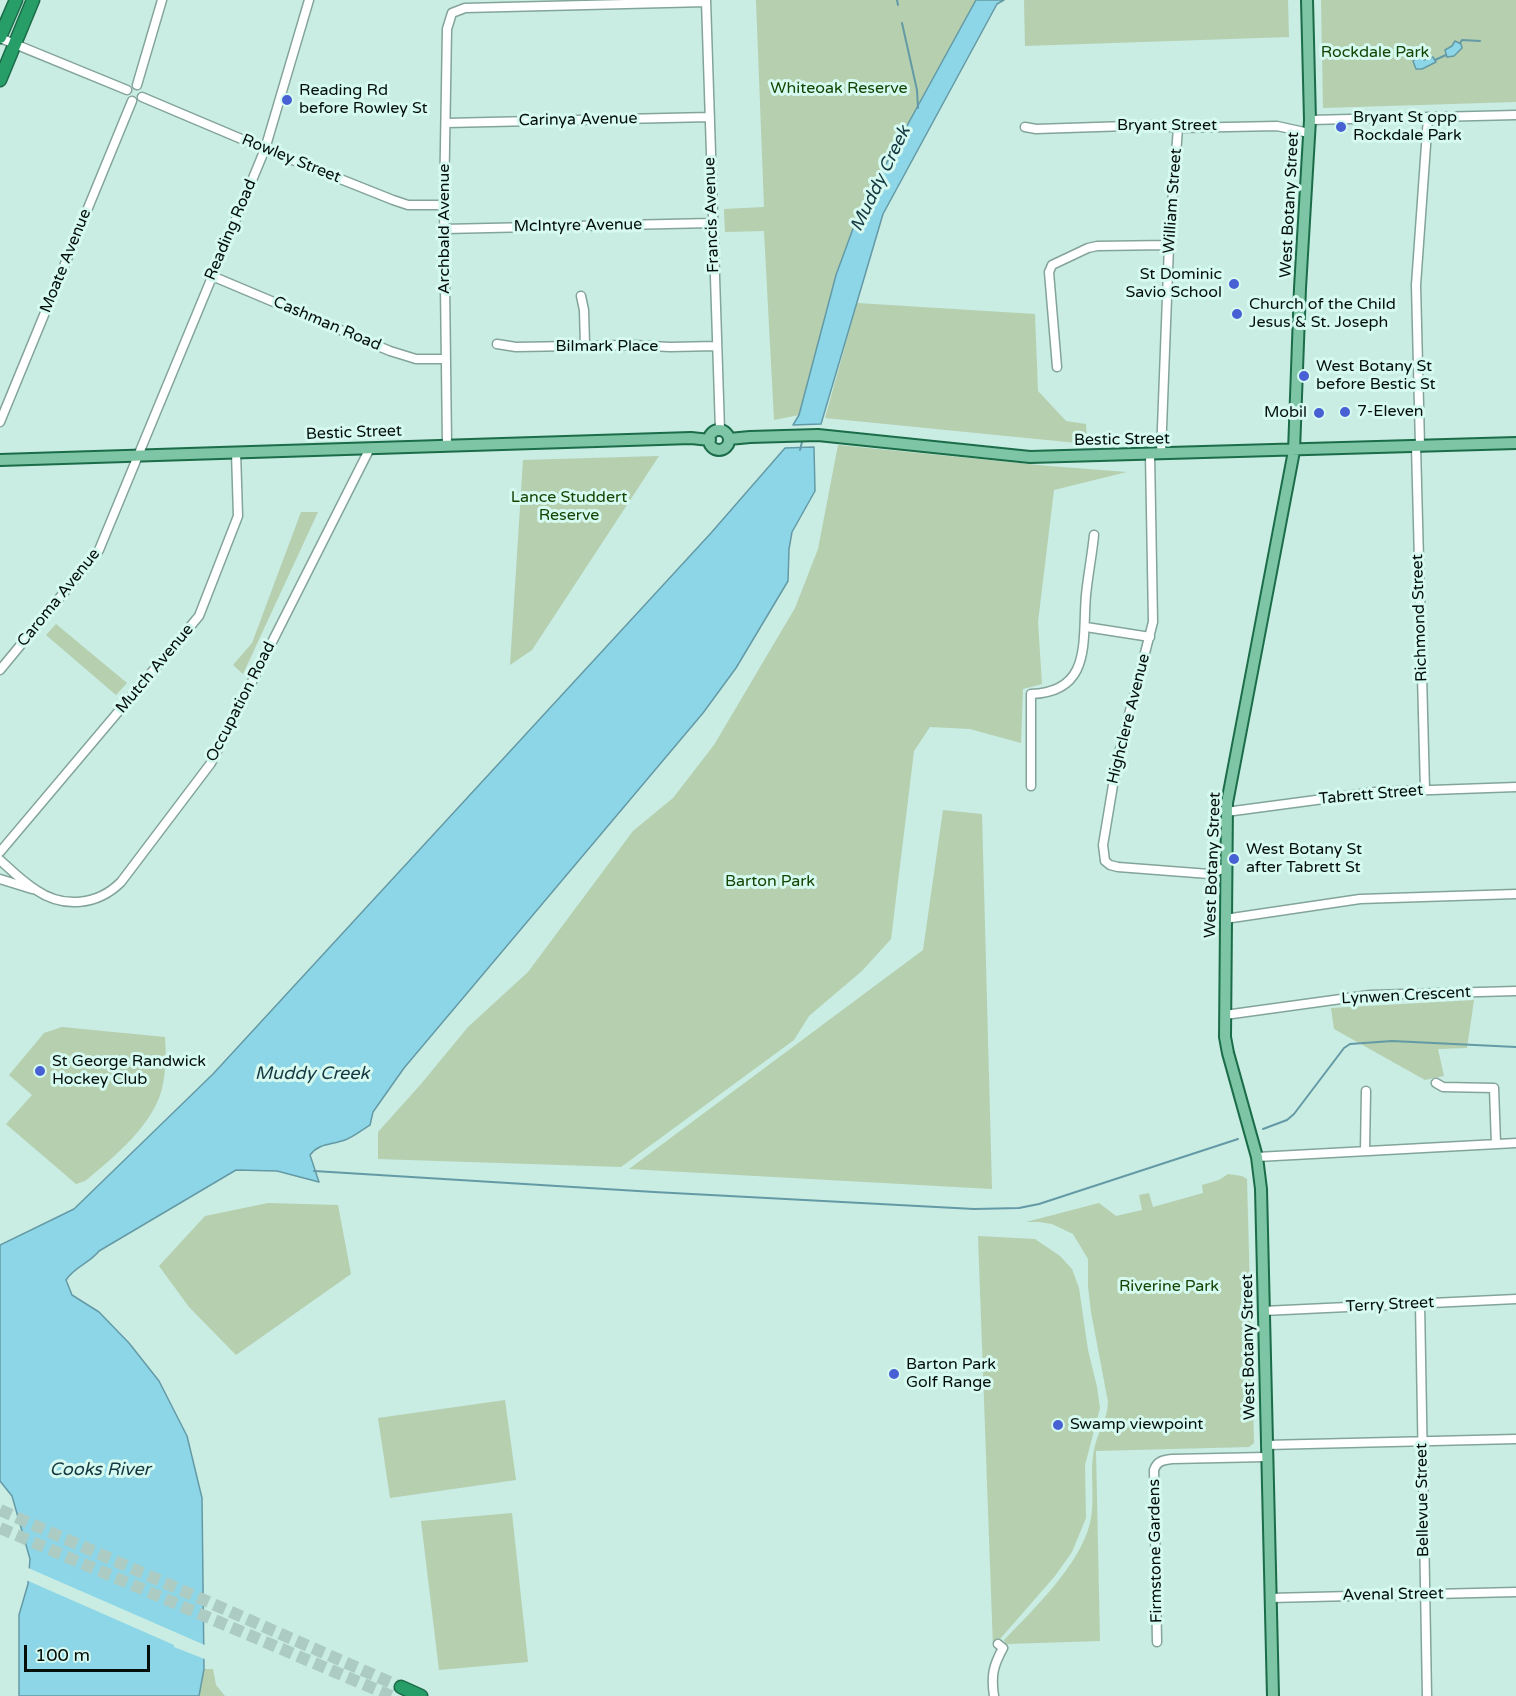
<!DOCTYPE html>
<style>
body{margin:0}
#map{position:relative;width:1516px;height:1696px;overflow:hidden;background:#c9ece3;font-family:"Varela Round",sans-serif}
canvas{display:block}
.scale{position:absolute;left:24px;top:1645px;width:126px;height:27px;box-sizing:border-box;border:3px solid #040f0c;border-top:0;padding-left:8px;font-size:18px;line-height:21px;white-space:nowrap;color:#040f0c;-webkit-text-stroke:4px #d6f9f0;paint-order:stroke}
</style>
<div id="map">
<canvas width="1516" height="1696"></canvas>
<div class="scale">100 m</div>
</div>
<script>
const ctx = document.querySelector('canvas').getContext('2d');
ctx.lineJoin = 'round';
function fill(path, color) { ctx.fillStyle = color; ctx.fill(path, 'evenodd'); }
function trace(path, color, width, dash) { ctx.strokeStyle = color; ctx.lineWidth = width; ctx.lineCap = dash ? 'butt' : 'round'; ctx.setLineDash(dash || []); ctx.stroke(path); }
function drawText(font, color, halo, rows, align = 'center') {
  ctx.font = font + ' "Varela Round",sans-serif'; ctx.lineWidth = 6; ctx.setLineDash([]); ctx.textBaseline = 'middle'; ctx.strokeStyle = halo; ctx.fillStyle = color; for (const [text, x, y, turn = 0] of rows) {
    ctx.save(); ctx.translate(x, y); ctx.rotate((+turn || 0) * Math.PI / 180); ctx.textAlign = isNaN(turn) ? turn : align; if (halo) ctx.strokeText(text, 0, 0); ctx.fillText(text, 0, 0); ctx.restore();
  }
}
const green = new Path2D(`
 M756,0H976L858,215L836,275L799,415L774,420L764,231L725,232L724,209L764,207Z
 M1024,0H1288L1289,37L1025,46Z
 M1321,0H1516V102L1323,108Z
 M857,303L1035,314L1038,391L1066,421L1086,424L1087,444L825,418Z
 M838,445L1049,466L1127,472L1054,490L1038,622L1042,684L1023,689L1021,743L970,729L930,727L914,751L891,939L862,971L809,1016L794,1040L621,1167L378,1159V1132L421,1084L468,1027L528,972L633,831L673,798L714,745L795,608L818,549Z
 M659,456L532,650L510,665L523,460Z
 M301,512H318L243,674L233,665L252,643Z
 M56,624L127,683L116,695L46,635Z
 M943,810L982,814L992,1189L629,1169L923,950Z
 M1474,1000L1467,1048L1438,1049L1444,1076L1425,1080L1334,1029L1331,1008Z
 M62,1027L165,1037C166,1053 166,1068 163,1084C156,1123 114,1157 85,1181L76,1184L6,1124L32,1095L9,1075L44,1033Z
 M1228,1174L1242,1176L1247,1179L1254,1443L1249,1447L1096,1451L1100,1641L1006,1644L1004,1640C1033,1610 1080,1565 1090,1523C1096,1500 1089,1473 1094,1450C1097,1433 1108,1419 1108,1402L1091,1312L1088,1286V1259L1073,1234L1052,1224L1039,1222H1026L1099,1203L1116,1216L1142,1210L1139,1195L1149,1193L1153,1207L1203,1193L1202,1185L1219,1180Z
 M268,1203L338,1205L351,1274L236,1355L189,1307L159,1266L205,1216Z
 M978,1236L1035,1239L1060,1256L1072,1269L1079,1288L1088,1350L1097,1387L1100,1408L1085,1465L1086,1518L1072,1552L1055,1576L993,1647Z
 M505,1400L516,1480L390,1498L378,1418Z
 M512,1513L528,1662L439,1670L421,1521Z
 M204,1669H213L216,1685L225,1696H199Z`);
const water = new Path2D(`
 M976,0H1004L997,4L883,214L821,424L793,425L799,415L836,275L858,215Z
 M1455,41L1461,44L1462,48L1454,56L1447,57L1445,50L1452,46Z
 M1418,56L1424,60L1433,57L1436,62L1422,69H1416L1413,61Z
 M814,447L815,491L792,532L789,549L788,581L736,668L703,713L404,1068L373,1112L370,1125C362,1130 353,1137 345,1140C331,1145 319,1143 310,1155L319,1182L277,1171L236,1170L99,1251C90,1263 74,1267 66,1280L72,1295L99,1312L129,1343L159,1381L187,1436L202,1498L204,1669L199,1696H19V1615L28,1584L30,1559L12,1496L0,1481V1245L74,1209L213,1074L711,533L785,448Z`);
const pier = new Path2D(`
 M26,1567L207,1646V1660L174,1647V1645L26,1580Z`);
const stream = new Path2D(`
 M897,0L898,5
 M902,23L917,90L918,108
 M1460,43L1462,40L1480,41
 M1435,60L1446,55
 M800,450L803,438
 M1263,1129L1287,1120L1294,1114L1344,1048L1350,1044L1392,1041L1516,1047
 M314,1171L654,1192L974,1209L1019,1208L1039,1204L1238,1139`);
const highwayTunnel = new Path2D(`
 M0,1510L401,1687
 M0,1528L391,1696`);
const minor = new Path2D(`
 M706,0L720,430
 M0,38L127,90
 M137,85L162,0
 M142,97L265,149L393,200L408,205H444
 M1310,120L1516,115
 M446,123L710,117
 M1025,127L1036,129L1158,125L1178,128L1277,126L1309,133
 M444,229L712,223
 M212,276L390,351L416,359H445
 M581,296L584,310L585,345
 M497,344L516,347L632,345L670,347L717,346
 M1057,367L1049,272L1052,265L1088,248L1097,246L1169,245
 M0,422L132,101
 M447,445L444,205L447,29L452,13L465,8L706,2
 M1416,446L1425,790
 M1420,446L1416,285L1428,117
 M1150,454L1153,622L1117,761L1103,845L1105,861L1110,865L1118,867L1209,874L1225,868
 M1161,454L1169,245L1178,128
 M1086,627L1150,637
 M0,670L99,550L265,149L309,0
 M1031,786V694C1093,692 1082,640 1086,595C1088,575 1092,555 1094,535
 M1226,812L1376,792L1516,787
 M0,852L199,616L238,516L236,452
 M0,860C11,870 23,882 36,890C64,909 98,905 121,882L211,763L370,448
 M0,879L32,889
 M1225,919L1360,899L1516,894
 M1225,1015L1370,995L1516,991
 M1436,1083L1443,1087L1494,1088L1496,1144
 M1365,1151L1366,1091
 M1257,1157L1516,1143
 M1420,1303L1427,1696
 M1263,1311L1516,1299
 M1266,1445L1516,1439
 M1270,1598L1516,1592
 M1157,1642L1154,1470C1157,1461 1163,1460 1172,1459L1266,1457
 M994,1696C991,1676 993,1666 1003,1648L998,1644`);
const major = new Path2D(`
 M709 440a10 10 0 1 1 20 0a10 10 0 1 1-20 0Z
 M729,439L750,437L818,435L1030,457L1516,443
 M0,460L691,438L710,440
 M1273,1696L1261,1189L1257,1157L1228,1053L1225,1037L1227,803L1294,451L1300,288L1310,120L1307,0`);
const highway = new Path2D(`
 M0,37L16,0
 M0,80L33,0
 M401,1687L421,1696`);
const markers = [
 [287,100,6,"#4761d5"],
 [1341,127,6,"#4761d5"],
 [1234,284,6,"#4761d5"],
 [1237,314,6,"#4761d5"],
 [1304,376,6,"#4761d5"],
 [1345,412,6,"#4761d5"],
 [1319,413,6,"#4761d5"],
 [1234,859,6,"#4761d5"],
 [40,1071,6,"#4761d5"],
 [894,1374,6,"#4761d5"],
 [1058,1425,6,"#4761d5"]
];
const parkNames = [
 ["Rockdale Park",1375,53],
 ["Whiteoak Reserve",839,89],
 ["Lance Studdert",569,498],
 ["Reserve",569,516],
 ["Barton Park",770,882],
 ["Riverine Park",1169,1287]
];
const poiNames = [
 ["Reading Rd",299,91],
 ["before Rowley St",299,109],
 ["Bryant St opp",1353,118],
 ["Rockdale Park",1353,136],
 ["St Dominic",1222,275,"right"],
 ["Savio School",1222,293,"right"],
 ["Church of the Child",1249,305],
 ["Jesus & St. Joseph",1249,323],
 ["West Botany St",1316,367],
 ["before Bestic St",1316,385],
 ["7-Eleven",1357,412],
 ["Mobil",1307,413,"right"],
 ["West Botany St",1246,850],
 ["after Tabrett St",1246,868],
 ["St George Randwick",52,1062],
 ["Hockey Club",52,1080],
 ["Barton Park",906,1365],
 ["Golf Range",906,1383],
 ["Swamp viewpoint",1070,1425]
];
const streetNames = [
 ["Carinya Avenue",578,120,-1],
 ["Bryant Street",1167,126],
 ["Rowley Street",291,159,22],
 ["William Street",1173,201,-86],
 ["West Botany Street",1290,205,-87],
 ["Francis Avenue",712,215,-92],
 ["McIntyre Avenue",578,226,-1],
 ["Archbald Avenue",445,229,-90],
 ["Reading Road",231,230,-67],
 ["Moate Avenue",66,261,-68],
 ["Cashman Road",327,324,23],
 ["Bilmark Place",607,347],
 ["Bestic Street",354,433,-2],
 ["Bestic Street",1122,440,-1],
 ["Caroma Avenue",59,598,-51],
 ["Richmond Street",1420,618,-92],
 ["Mutch Avenue",155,669,-50],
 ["Occupation Road",241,702,-63],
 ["Highclere Avenue",1129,719,-76],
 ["Tabrett Street",1371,795,-5],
 ["West Botany Street",1213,865,-88],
 ["Lynwen Crescent",1406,996,-3],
 ["Terry Street",1390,1305,-3],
 ["West Botany Street",1249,1347,-91],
 ["Bellevue Street",1423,1500,-91],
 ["Firmstone Gardens",1156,1551,-91],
 ["Avenal Street",1393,1595,-1]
];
const waterNames = [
 ["Muddy Creek",881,179,-64],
 ["Muddy Creek",312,1074],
 ["Cooks River",100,1470]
];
fill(green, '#b5cfaf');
fill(water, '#8dd6e7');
trace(water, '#649aa5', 1.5);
fill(pier, '#c9ece3');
trace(stream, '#649aa5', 2);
trace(highwayTunnel, '#abcbc3', 12, [12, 6]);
trace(minor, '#83a49b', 11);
trace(major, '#1b6c48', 14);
trace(highway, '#1b6c48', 15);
trace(minor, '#fff', 8);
trace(major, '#7dc5a4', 10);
trace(highway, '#279e68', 12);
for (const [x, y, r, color] of markers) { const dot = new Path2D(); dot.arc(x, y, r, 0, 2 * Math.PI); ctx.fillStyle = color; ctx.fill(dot); trace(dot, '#d6f9f0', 2); }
drawText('16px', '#124503', '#d6f9f0', parkNames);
drawText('16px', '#040f0c', '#d6f9f0', poiNames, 'left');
drawText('16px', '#040f0c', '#d6f9f0', streetNames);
drawText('italic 18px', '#153941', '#d6f9f0', waterNames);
</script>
